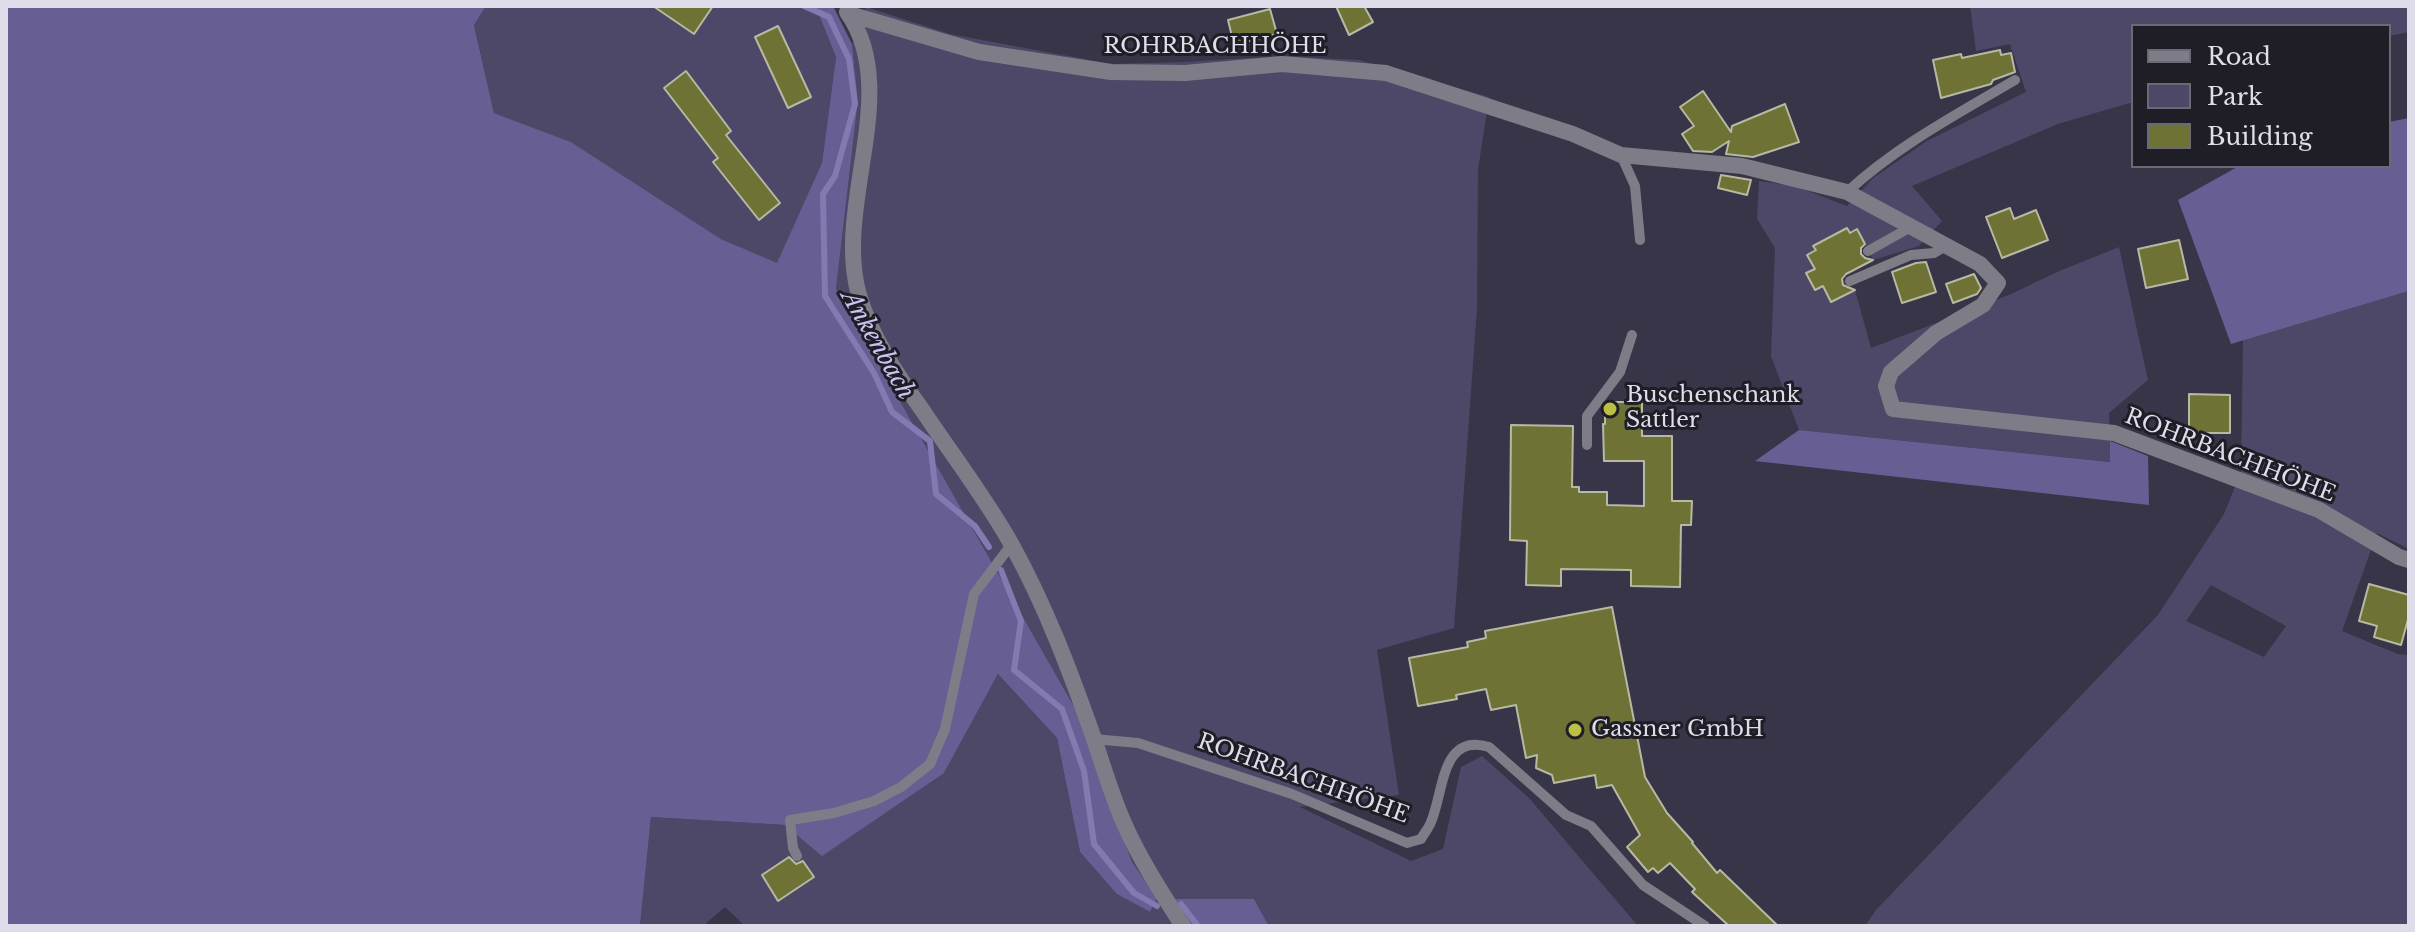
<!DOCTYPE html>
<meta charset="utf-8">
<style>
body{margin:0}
#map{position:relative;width:2415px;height:932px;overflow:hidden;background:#373547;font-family:"Libre Baskerville",serif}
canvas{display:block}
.frame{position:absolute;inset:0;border:8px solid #dedde9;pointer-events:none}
.legend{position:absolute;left:2131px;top:24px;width:260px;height:144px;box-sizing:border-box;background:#1f1e26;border:2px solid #6b6a74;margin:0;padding:10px 14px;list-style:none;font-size:24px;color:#dedde9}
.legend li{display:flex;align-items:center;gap:16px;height:40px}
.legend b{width:40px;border:2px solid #6b6a74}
</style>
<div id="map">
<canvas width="2415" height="932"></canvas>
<div class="frame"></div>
<ul class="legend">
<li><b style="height:10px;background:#7e7d87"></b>Road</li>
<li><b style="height:22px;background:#4d4868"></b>Park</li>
<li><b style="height:22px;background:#6f7235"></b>Building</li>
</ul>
</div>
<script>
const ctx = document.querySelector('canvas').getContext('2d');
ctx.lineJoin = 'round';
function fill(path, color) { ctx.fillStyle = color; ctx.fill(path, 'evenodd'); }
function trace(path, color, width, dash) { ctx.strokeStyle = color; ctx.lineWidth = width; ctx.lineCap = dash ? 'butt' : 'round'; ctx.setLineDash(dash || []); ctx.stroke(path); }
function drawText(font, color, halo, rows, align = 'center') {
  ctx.font = font + ' "Libre Baskerville",serif'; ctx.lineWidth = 6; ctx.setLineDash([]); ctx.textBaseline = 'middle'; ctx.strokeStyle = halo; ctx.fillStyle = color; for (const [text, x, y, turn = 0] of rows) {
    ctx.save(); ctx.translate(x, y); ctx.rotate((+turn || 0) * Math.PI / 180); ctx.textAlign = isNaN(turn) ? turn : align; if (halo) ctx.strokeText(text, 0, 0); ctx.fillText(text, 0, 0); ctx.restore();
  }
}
const green = new Path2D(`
 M486,6H813L817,10L836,57L822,164L777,264L721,239L571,142L494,113L474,24Z
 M1970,6H2409V32L2389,36V26H2133V102L2058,124L1912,186L1942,221L1919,246L1873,260L1857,230L1850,233L1847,228L1814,246L1816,250L1808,255L1815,269L1806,274L1814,290L1823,286L1831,302L1855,290L1871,348L2009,295L2057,272L2119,247L2148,380L2109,413L2111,462L1799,430L1771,356L1775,248L1757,219L1759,181L1795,186L1847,206L1873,178L1927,141L2026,92L2010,44L1976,51Z
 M866,7L950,34L1111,64L1183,62L1283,56L1359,60L1489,97L1478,170L1477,308L1454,628L1377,650L1399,795L1300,807L1411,861L1443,849L1461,767L1482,756L1529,798L1638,926H1269L1254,899H1174L1191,926H745L725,907L706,923L708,926H640L651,817L785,825L944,773L998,674L1057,738L1080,852L1118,894L1150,912L1157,898L1132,862L1080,717L836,289L858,102L852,44Z
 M2409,291V549L2377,533L2342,631L2398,654L2409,655V926H1865L1876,910L2158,615L2224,514L2241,472L2243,340ZM2211,585L2286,626L2264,657L2186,621Z`);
const forest = new Path2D(`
 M6,6H486L474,25L494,113L571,142L721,239L777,263L822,163L836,57L817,10L813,6H833L852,44L858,101L836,289L1080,717L1132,862L1157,898L1150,912L1117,894L1080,852L1057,738L998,674L944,773L822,856L785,825L651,817L640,926H6Z
 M2409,118V291L2231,344L2178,200L2239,166H2389V122Z
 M1799,430L2110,462V441L2148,456L2149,505L1755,461Z
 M1173,899H1254L1269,926H1191Z`);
const stream = new Path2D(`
 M804,6L829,17L849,59L855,104L835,176L823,194L825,296L874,373L892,412L930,441L936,494L975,526L989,547
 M1001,570L1021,621L1014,670L1062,709L1084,771L1094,844L1134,893L1157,906
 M1181,904L1198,926`);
const building = new Path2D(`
 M653,6H713L694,34Z
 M1336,6H1364L1373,22L1349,35Z
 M1270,9L1277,34L1234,45L1228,20Z
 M778,26L811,97L788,108L755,37Z
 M2000,50L2001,55L2011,53L2015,72L1993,80L1991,84L1941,98L1933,60L1961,54L1962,58Z
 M686,71L731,131L726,135L780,203L759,220L713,162L718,158L664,88Z
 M1703,91L1731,132L1732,126L1785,104L1799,142L1753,157L1726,154L1729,141L1712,152L1693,151L1682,134L1694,126L1680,107Z
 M1721,175L1751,180L1747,195L1718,188Z
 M2010,208L2014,219L2036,210L2048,240L2002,258L1986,217Z
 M1847,228L1850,233L1857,229L1865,244L1861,248V254L1865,258L1873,260L1846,274L1842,279L1843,285L1855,290L1831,302L1823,286L1815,290L1806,273L1815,269L1807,255L1816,250L1813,246Z
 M2179,240L2188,279L2146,288L2138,249Z
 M1926,262L1936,292L1902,303L1892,272L1916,263Z
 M1974,274L1981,288L1977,294L1953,303L1946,284Z
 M2189,394L2230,395V433H2189Z
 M1607,402H1642V436H1672V501H1692L1691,525H1681L1680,587L1631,586V570L1561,569V586L1526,585L1527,541L1510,540L1511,425L1573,426L1572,487H1579V492H1607V505L1644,506V461H1604L1603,424H1605V406Z
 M2369,584L2409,595V616L2401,645L2374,637L2377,626L2359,621Z
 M1612,607L1645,777L1667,813L1693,842L1692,843L1717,873L1720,870L1778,926H1729L1692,892L1695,889L1670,863L1658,873L1653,868L1648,872L1627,847L1640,835L1612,785L1597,788L1595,775L1554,783L1552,775L1536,768L1537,755L1526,758L1516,705L1491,710L1486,689L1456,695L1457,699L1418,706L1409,658L1468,647L1467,642L1486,638L1485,631Z
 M789,857L796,864L803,861L814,877L778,901L762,875Z`);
const service = new Path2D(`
 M1621,155L1635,186L1640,240
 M1847,192C1897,146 1957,114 2015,80
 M1868,251L1911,227
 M1850,281L1911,255L1934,253L1946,246
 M1587,445V416L1620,372L1632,335
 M1094,739L1138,743L1292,794L1407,843L1421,839C1424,833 1429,828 1431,822C1444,792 1441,732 1489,747L1566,815L1591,826L1643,885L1705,926
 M797,856L793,848L790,820L834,813L874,801L901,787L930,764L945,729L974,594L1011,545`);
const minor = new Path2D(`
 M847,12C903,91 833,205 859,295C871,337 898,376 923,411C953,456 987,500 1013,547C1046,607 1070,671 1093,736C1103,765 1111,793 1123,821C1139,858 1161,892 1183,926
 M849,14L979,52L1111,72L1185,73L1282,64L1386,73L1573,134L1621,155L1742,166L1847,192L1980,264L1998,283L1983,305L1936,333L1891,372L1886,386L1893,409L2114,433L2319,510L2399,557L2409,560`);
const markers = [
 [1610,409,8,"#bbc044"],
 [1575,730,8,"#bbc044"]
];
const streetNames = [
 ["ROHRBACHHÖHE",1215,47],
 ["ROHRBACHHÖHE",2230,456,21],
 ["ROHRBACHHÖHE",1303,779,20]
];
const poiNames = [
 ["Buschenschank",1626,396],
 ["Sattler",1626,421],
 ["Gassner GmbH",1591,730]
];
const waterNames = [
 ["Ankenbach",877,345,60]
];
fill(green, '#4d4868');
fill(forest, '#675e93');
trace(stream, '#837ab2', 6);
fill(building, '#6f7235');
trace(building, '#b7b9a3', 2);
trace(service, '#7e7d87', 10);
trace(minor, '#7e7d87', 16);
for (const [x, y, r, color] of markers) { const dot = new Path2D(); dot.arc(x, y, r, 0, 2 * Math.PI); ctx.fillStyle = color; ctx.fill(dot); trace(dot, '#1f1e26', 3); }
drawText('22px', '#dedde9', '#1f1e26', streetNames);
drawText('22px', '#dedde9', '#1f1e26', poiNames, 'left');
drawText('italic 24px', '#c9c3f4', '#1f1e26', waterNames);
</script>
